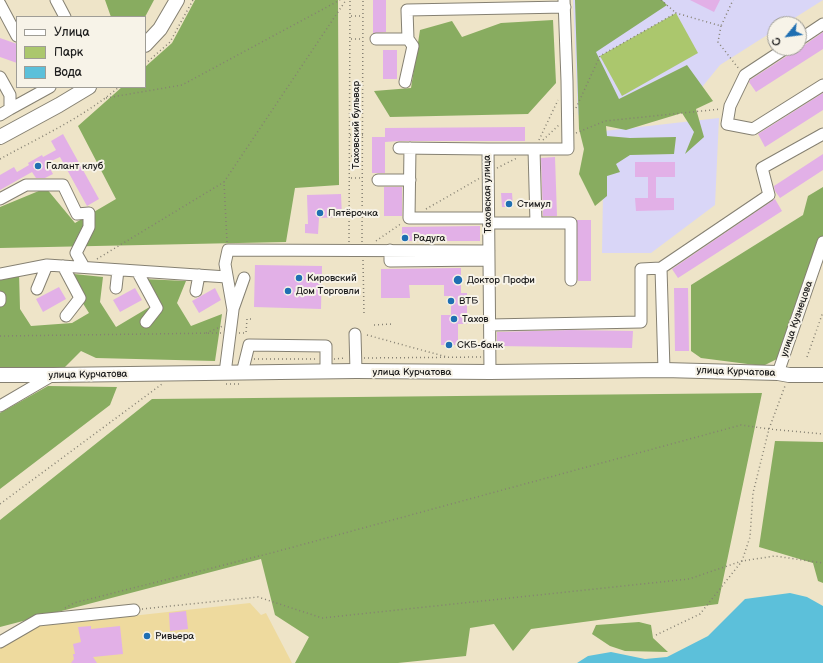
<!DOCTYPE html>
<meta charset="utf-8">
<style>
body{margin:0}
#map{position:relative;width:823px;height:663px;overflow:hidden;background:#eee4c8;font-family:"Balsamiq Sans",sans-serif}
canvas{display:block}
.legend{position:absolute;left:16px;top:16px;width:130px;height:72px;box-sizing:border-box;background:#f7f3e8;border:1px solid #9f9d96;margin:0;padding:5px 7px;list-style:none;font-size:12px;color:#1c1c1c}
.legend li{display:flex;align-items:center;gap:8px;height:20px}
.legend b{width:20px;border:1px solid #9f9d96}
.north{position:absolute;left:767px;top:16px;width:40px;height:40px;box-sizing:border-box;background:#f7f3e8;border:1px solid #9f9d96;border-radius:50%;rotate:241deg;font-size:11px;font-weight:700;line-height:16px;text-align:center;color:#1c1c1c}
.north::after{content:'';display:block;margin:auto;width:14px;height:18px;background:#1f6fb2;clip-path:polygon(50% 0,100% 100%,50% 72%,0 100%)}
</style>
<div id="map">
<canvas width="823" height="663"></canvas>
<ul class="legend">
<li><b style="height:5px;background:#fff"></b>Улица</li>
<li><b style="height:11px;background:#abc76d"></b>Парк</li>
<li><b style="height:11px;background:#5cc0da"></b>Вода</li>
</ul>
<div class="north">С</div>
</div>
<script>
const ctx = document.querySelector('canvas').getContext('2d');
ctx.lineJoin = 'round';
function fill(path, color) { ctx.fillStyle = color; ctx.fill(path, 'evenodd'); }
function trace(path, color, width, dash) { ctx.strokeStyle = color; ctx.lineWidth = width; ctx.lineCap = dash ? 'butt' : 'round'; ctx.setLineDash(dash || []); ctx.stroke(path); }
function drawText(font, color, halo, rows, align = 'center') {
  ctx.font = font + ' "Balsamiq Sans",sans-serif'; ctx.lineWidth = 4; ctx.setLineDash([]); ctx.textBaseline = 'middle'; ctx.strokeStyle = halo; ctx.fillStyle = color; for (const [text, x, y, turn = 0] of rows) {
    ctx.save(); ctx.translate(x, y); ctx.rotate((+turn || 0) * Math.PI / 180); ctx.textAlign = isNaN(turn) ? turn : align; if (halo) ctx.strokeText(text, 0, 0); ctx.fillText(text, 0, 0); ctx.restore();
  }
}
const built = new Path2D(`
 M573,0H823L785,24H775V30L720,65L698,92L578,115Z
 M719,118L715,205L651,253H602L604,131Z`);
const green = new Path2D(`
 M676,13L698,53L622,96L600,56Z`);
const forest = new Path2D(`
 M105,0H154L145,17H111Z
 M195,0H338L339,185L295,188L286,242L0,248V207L46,188L75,223L116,199L78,126L122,87H145V67L172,43Z
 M575,0H662L667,5L596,52L619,99L687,65L713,101L696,109L704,137L685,154L694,132L682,113L626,130L606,126L607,136L630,138L676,137L674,154L630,155L616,164L620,172L607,176V196L595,206L579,174L584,149L579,129Z
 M553,20L556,83L528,114L390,117L374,91L411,88L420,30L452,21L462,37L501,23Z
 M823,187V252L785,355L763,366L701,358L691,351V285L803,215L808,196Z
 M0,273H19L20,309L31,326L72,323L89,313L64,273L103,277L100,302L116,327L153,305L143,279L186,281L177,303L191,326L222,314L215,361L96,358L81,351L62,370L0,369Z
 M48,386L117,387L110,405L0,489V413Z
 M762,393L718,604L531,629L513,651L494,624L470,628L466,656L398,663H295L309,637L275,615L261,559L0,627V520L152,399Z
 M775,441L823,442V583L818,581L813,563L759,547Z
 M639,622L651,625L653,638L668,652L625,651L610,646L592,634L596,625Z`);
const sand = new Path2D(`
 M250,603L261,615L266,613L292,663H0V644L31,627Z`);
const water = new Path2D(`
 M790,593L807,597L823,606V663H577L588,656L611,652L645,659L667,657L708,636L745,599Z`);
const building = new Path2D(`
 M373,0H386V32L373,33Z
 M690,0H720L714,12Z
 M823,32V49L756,92L749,82L750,80L790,54L792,50L803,46Z
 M0,38L17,44V63L0,57Z
 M383,50H397V79H383Z
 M823,93V110L765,147L758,134Z
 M525,127V141H399L385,142V128Z
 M63,134L99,199L87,206L60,157L47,163L53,174L45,178H36L32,172L0,190V175L14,167L17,172L29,165L28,163L42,155L43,157L56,150L51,141Z
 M372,137H385V173H372Z
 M823,154V170L780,198L775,191L774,186Z
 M555,157L557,216H543L541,158Z
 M635,162H675V177H656V198H674V210L636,211L635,198H648V177H635Z
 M384,187H402V216H384Z
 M501,193H512L513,207H502Z
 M341,194L342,217L319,218L318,234L305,233V224H308L307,195Z
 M775,199L782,211L678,278L672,269Z
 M577,220H591V281H578Z
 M480,226V241H402V227Z
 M255,265L322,266L321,309L254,307Z
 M461,268V293H467V324H458V345H441V315H451V296H444V285H409L410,298H381V269Z
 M59,287L66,299L43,312L36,299Z
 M135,288L142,300L120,312L113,300Z
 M215,288L221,300L199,313L192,301Z
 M674,288H688L689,351H675Z
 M571,330L633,331L632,348L497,346V332Z
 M186,611L188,629L170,631L169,613Z
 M91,626V629L120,626L123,654L93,657L97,663H71L74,659L73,654H75L73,644L81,642L78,627Z`);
const path = new Path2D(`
 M661,0L676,13
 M351,16H363
 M721,26L718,42L739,69
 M351,39H363
 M145,64L170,42L193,0
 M106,98L182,85L340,0
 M576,108L600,56L676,13L721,26L733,0
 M576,133L605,121L721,109
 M350,135H363
 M539,140L558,100
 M543,140L559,125
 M351,156H363
 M0,159C40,137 84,117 119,87
 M497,168L517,158
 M351,178H363
 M426,209L480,178
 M376,241L402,223
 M227,242L224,182L346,0
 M349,242L350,0
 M362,242L363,0
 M97,259L224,182
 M363,260L364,314
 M374,325L393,324
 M206,333L223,326
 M239,333H246L247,319H251
 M367,335L447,357
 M0,336L222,333
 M807,357L823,312
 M364,358L482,357
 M254,359H318
 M334,359L346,358
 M226,384H242
 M0,504L162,384
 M65,608L74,603L275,552L741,425L769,429L823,434
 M142,609L258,597L322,618L689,579L742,561L775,556L823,563
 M656,635L700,614L742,561L750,537L753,493L769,429L785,386`);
const minor = new Path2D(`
 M56,0L65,17
 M0,4L17,36
 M376,39H408
 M799,40L823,24
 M786,48L745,75L730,106L727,124L753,129L823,85
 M0,77L10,95V109L0,115
 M405,82L413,46L408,39L407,10L565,7
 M10,109L50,87
 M399,148L488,149
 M410,148L409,218H488
 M534,149L536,223
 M378,180H410
 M0,199L26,185H63L77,214L89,213V227L76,253L84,267
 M489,223H571V280
 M390,250V261L489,260
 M63,266L80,298L66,316
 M137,271L157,308L146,322
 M0,274L47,265L227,277
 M116,288L118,270
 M37,289L47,265
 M196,291L199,275
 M0,297V301
 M233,309L244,278
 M490,325L641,322V269L661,268
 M355,334L356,371
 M664,370L661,268L769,195L762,168L823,134
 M490,372L488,149H568L567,81L564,0
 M225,373L233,310L225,264L228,250L489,251
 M242,373L249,345L326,346V372
 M778,373L823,242
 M0,406L53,375
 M0,642L38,620L134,610`);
const major = new Path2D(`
 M145,45L160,29L177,0
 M0,137L59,105L89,87
 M0,375H53L356,371L490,372L664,370L778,373L789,375H823`);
const markers = [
 [38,166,4,"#1f6fb2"],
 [509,204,4,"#1f6fb2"],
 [320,213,4,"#1f6fb2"],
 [405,238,4,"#1f6fb2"],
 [299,278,4,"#1f6fb2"],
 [458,280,5,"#1f6fb2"],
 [288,291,4,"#1f6fb2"],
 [451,301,4,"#1f6fb2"],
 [454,319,4,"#1f6fb2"],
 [449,345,4,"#1f6fb2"],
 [147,636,4,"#1f6fb2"]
];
const streetNames = [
 ["Таховский бульвар",356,125,-90],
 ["Таховская улица",488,194,-91],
 ["улица Кузнецова",797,319,-71],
 ["улица Курчатова",412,372],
 ["улица Курчатова",736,372,2],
 ["улица Курчатова",88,375,-1]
];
const poiNames = [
 ["Галант клуб",46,166],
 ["Стимул",517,204],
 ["Пятёрочка",328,213],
 ["Радуга",413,238],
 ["Кировский",307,278],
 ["Доктор Профи",467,280],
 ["Дом Торговли",296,291],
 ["ВТБ",459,301],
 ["Тахов",462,319],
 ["СКБ-банк",457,345],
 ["Ривьера",155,636]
];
fill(built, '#d9d6f7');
fill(green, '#abc76d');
fill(forest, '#88ac60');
fill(sand, '#eeda9e');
fill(water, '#5cc0da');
fill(building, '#e2b0e7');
trace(minor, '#858072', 13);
trace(major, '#858072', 16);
trace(path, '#858072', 1.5, [1, 3]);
trace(minor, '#fff', 11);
trace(major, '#fff', 14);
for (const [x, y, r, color] of markers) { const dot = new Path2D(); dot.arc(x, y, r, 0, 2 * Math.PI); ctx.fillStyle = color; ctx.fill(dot); trace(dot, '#f7f3e8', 1.5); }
drawText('10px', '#1c1c1c', '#f7f3e8', streetNames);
drawText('10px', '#1c1c1c', '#f7f3e8', poiNames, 'left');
</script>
